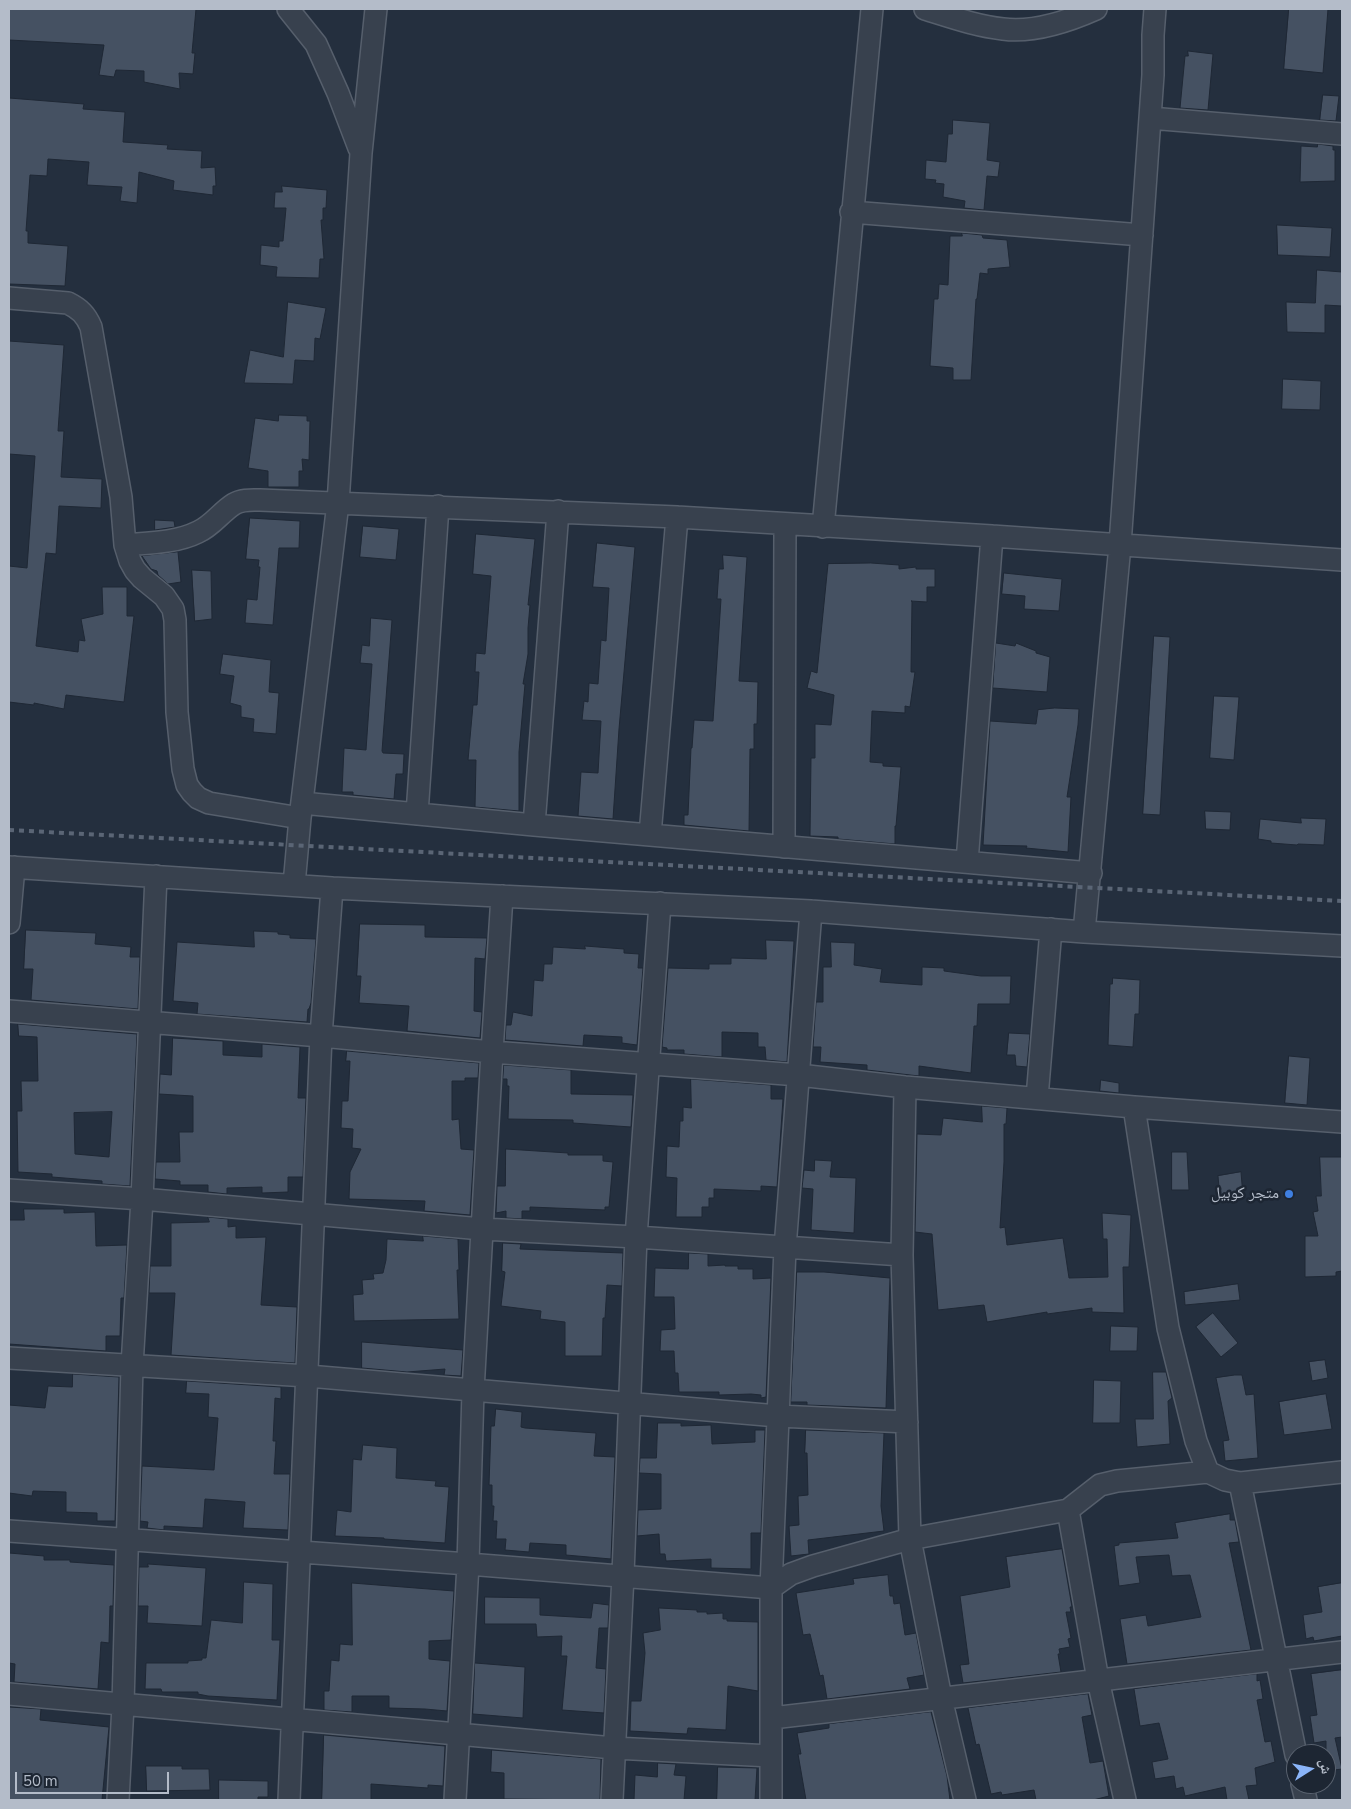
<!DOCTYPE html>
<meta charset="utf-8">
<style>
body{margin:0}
#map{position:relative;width:1351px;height:1809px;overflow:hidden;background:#242f3e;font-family:"Nunito Sans","Noto Naskh Arabic",sans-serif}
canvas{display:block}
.frame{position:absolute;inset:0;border:10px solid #b4bcc9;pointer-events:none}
.north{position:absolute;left:1286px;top:1744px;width:50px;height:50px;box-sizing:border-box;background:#1d2633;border:1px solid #59626f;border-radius:50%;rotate:80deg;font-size:14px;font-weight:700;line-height:20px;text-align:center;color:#b4bcc9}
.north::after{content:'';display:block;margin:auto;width:18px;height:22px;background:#8ab4f8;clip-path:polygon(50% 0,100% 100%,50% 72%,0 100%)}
.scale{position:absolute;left:15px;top:1772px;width:154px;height:22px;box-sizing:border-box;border:2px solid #b4bcc9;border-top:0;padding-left:6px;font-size:15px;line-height:18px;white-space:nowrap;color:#b4bcc9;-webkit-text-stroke:4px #1d2633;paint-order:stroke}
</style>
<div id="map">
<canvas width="1351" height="1809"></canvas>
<div class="frame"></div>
<div class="north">ش</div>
<div class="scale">50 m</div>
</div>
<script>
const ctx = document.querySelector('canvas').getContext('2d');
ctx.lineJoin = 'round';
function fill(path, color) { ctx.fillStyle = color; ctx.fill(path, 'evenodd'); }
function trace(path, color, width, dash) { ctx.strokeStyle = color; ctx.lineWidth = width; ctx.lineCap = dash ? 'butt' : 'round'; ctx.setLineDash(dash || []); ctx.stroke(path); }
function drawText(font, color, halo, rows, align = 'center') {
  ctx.font = font + ' "Nunito Sans","Noto Naskh Arabic",sans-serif'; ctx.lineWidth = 5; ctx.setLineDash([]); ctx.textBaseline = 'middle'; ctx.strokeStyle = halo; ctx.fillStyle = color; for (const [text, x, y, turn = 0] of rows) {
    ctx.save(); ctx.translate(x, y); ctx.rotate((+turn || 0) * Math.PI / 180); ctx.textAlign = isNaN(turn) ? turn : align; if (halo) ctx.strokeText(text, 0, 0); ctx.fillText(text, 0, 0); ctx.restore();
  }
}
const building = new Path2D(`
 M9,9H196L192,53H195L193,74L179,73L180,89L144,82V71L116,70L114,77L99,75L104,45L9,40Z
 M1289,9H1328L1323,73L1284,69Z
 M1188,51L1213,54L1208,110L1180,108L1185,56H1188Z
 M1323,95L1339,96L1336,121L1320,120Z
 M9,98L84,104L83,109L125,112L123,142L168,145L167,149L202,151L201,168L215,167L216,186H213V195L173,190L174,181L139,172L137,203L120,201L122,187L87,185L89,162L48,159L47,176L30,175L26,231H28V243L68,246L65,286L9,284Z
 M953,120L990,123L987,160L1000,162L998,177L987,176L984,210L964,208L965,201L943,197L944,184L935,183L936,180L925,179L926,160L946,162L948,134H952Z
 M1318,144L1333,146V150H1335V181L1300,182L1301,146L1317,147Z
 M282,186L327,190L326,208H323V220H321L324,259H320L319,278L276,277L277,267L260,265L261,245L279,247V241H283L286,208H274L275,192H282Z
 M1277,225L1332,228L1330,257L1278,255Z
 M962,233L982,235L983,238L1007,240L1010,267L988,269V274L980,273L977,299H976L971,380H953V368L930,366L934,299H938L939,284L948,285L950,236H962Z
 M1317,270L1342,272V306L1325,305V333L1287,332L1286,302L1315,303Z
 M288,302L326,308L320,339L315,338L314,361L295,360L293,384L244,383L250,350L283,357Z
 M9,341L64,345L58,431H64L61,477L102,479L101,508L59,506L56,554L46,553L36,646L78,652L79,640L85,641L81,619L103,614L102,587H127V616H134L124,702L66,695L64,709L34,703V705L9,702V566L27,568L35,456L9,454Z
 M1283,379L1321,381L1320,410L1282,409Z
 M279,415L307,416V421H310L309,460L302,459L303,471H299V487H268V471L248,468L255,418L278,421Z
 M250,518L300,521L299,548H279L273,625L245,623L247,599L257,600L260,567H258L259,560L246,559Z
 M155,520L174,521L175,527L155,530Z
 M363,526L399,529L396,560L360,557Z
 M476,534L535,539L528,605H530L528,628V654L523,684H525L519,752V811L475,807L476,760H468L473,705H477L479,672H475L476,653L485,654L491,576L473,574Z
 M597,543L635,547L619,729L613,819L578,816L581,772L598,773L601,721L582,720L584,701L588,702L589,683L598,684L601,640L606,641L609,588L593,587Z
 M178,552L181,582L168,584L158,575L157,571L151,569L142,556Z
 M723,555L747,557L739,681L758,682L757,724H754V749H750L749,831L684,825V815H688L691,748H692L694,720L713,721L721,599H717L719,569H723Z
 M871,563L899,565V569L916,567V569H935V587H927V602L911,601H912L911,672H915L910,707L905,706V713L872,711L870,762L883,763V766L901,767L896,826H895V844L838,839V837L810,836L811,758H815V724L831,725L834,695L807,688L811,671L817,673L828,564Z
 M192,570L211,571L212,619L195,621Z
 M1004,573L1062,579L1059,611L1024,609L1025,596L1002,594Z
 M371,618L392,620L382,751L383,753L404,754L403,774H396L394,799L353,795V792H342L344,748L366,750L372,664L360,663L362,645L369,646Z
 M1154,636L1170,637L1160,815L1143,814Z
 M996,643L1015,646L1016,643L1036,651V653L1050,657L1047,692L993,688Z
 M223,654L271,660L269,692L279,693L276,734L253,732L254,719L241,717V706L230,703L234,676L220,674Z
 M1214,696L1239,697L1234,760L1210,758Z
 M1055,708L1079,709L1078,725L1067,797H1071L1068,852L1026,848L1027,846L983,845L990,721L1036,724L1038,710Z
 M1205,811L1231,812L1230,830L1206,829Z
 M1301,818L1326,819L1324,845L1298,844L1297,845L1271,843V841L1258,839L1260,819L1301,823Z
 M360,924L425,925V937L487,938L485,959L475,958L474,1011L482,1012L480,1038L407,1031L409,1006L359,1003L361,976H357Z
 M26,930L96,933L95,944L131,947L130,957H140L138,1009L31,1000L33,969H24Z
 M254,931L278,932V934L290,935V938L316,939L311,1003L309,1009H308L307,1022L197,1014L198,1003L173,1001L177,942L254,947Z
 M766,940L794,941L787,1062L766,1060L765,1047H758V1033L722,1032V1057L684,1054V1050H667V1048L662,1047L668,968L709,969V964H731V958L766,959Z
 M831,942L855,943L854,965L882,969L880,982L922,985V967L944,968V971L981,976H1011L1010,1004H978L977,1026H974L971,1073L919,1066V1076L867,1070V1065L820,1062L821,1047H813L816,1002H823V967H831Z
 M585,946L624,949V953L639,954L638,968H643L637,1045L622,1043V1037L584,1035L583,1046L505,1040L506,1025H511L513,1012L532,1016L534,980L543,981L544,964H552L553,947L585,949Z
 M1113,978L1140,980L1139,1014H1135L1133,1047L1108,1045L1110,984H1112Z
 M18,1024L137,1034L130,1186L102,1184V1181L52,1177V1174L18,1172L17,1111H22L21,1081H38L37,1037L19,1036ZM112,1112L109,1157L75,1154L74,1113Z
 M1009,1033L1030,1034L1027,1067L1016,1066L1015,1055H1007Z
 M173,1038L223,1041V1055L262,1057V1044L300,1047L298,1098H306L303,1177H288V1192L262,1193V1187L227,1188V1194L208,1192V1185H180V1181L155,1179L156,1162H180L179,1132H193V1096L159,1094L160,1074L171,1075Z
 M347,1051L479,1063L478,1078H465V1081H452V1120L459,1119L461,1149L474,1150L470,1215L424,1211L425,1201L349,1199L350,1172L361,1149L352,1148L353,1129L341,1128L342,1101H348L350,1061H346Z
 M1289,1056L1310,1058L1307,1105L1285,1103Z
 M504,1065L571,1070V1094L633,1095L631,1127L573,1123V1120L508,1119L509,1086H507V1079H503Z
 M691,1079L771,1085V1099H783L777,1187L761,1186V1191L714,1189V1198H709V1207H702V1217H676L677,1178L666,1177L667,1146L679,1147L680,1121H683V1107L691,1108Z
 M1101,1080L1119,1083V1093L1100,1091Z
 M982,1106L1007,1108L1006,1124H1004V1162L1000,1228L1005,1227L1007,1245L1063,1238L1069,1278L1108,1277L1107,1239H1103L1102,1213L1131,1215L1129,1267H1123L1124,1313L1092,1312V1308L1047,1314V1312L987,1322L984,1305L938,1310L932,1234L915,1232L917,1134L941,1135L943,1118L982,1122Z
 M506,1149L568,1153V1155H603V1161L613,1162L609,1207H605V1210L530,1207V1211H522V1219L506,1218V1211L496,1213L497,1186H505Z
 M1172,1152H1187L1189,1190H1172Z
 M1320,1157H1342V1271L1336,1272V1276L1305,1277V1236H1318L1313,1212L1318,1211L1316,1196H1321Z
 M815,1160L832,1161L830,1177L856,1178L854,1233L811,1230L813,1189L802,1188L804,1170L814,1171Z
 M1241,1172L1243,1196L1220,1199L1218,1176Z
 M24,1209H64V1213L95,1212L96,1246L127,1245L124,1298H121L120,1336H106V1351L9,1344V1220H24Z
 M208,1217L228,1219V1227L236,1226V1238L266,1237L261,1305L297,1307L295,1363L171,1355L175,1293H149L150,1266H171V1223L209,1222Z
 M423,1236L458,1239L459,1270H457L459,1319L354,1321L353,1295L363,1294L362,1280L374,1279L373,1274L383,1273L386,1260L387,1239L423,1241Z
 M503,1243L521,1244L520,1249L623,1253L622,1286L607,1285L605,1318H603L602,1356H565V1322L540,1319L541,1311L501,1306L505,1272L502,1271Z
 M689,1253L708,1254V1266L725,1265V1266H738V1269H753V1279L771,1278L766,1397L761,1398V1395L751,1394L719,1395V1392H679L678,1373H675L674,1351H660L661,1330L675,1329L674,1297H654L655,1268L688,1269Z
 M797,1272H824L890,1278L886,1408L807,1405V1402H791Z
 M1238,1284L1240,1300L1185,1305L1184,1292Z
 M1213,1313L1238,1343L1221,1357L1196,1327Z
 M1111,1326L1138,1327L1137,1351H1110Z
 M362,1342L463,1350L461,1376L444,1375L445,1369L407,1372L362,1368Z
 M1325,1360L1328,1378L1312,1381L1309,1362Z
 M1153,1372H1166L1172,1398L1168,1401L1170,1444L1137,1447L1135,1419H1153Z
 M73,1374L119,1377L115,1521H97V1513L66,1512V1492L33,1491L32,1496L9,1493V1405L45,1408L48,1386L72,1387Z
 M1235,1375H1242L1246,1395L1254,1394L1258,1458L1225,1461L1223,1441L1229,1440L1216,1378Z
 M1094,1380L1121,1381L1120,1423H1093Z
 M187,1381L281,1387V1399L275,1398L273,1441H276L274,1474H290L288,1530L243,1528L245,1502L205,1499L203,1528L164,1526V1530L147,1528L148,1522L140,1521L142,1466L214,1470L218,1418L208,1417L209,1394L186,1393Z
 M1326,1394L1332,1429L1284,1435L1279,1402Z
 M496,1409L522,1412L521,1427L525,1428L596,1433L594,1456L615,1457L611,1559L566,1555V1545L530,1543L529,1552L505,1550L506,1539H496L497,1521H493L494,1506H492V1485H489L491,1426H494Z
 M658,1423H681V1426L711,1425L712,1444L755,1442V1430H765L761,1533H751V1569L711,1568V1559L666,1561L665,1554H660L659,1534L637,1536L638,1510L661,1509V1474L639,1473L640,1458H656Z
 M806,1430L884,1433L881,1506L884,1531L808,1540L809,1554L791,1556L789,1526L799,1525L798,1496L808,1495L807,1453H805Z
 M363,1445L397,1448L396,1478L436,1481L435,1486L449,1487L445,1543L384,1539V1538L335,1536L337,1510L351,1512L353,1459L361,1460Z
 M1230,1514V1520H1235L1239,1542L1229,1543L1251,1650L1127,1664L1120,1619L1146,1615L1148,1626L1201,1617L1190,1575L1172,1576L1169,1555L1136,1557L1140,1583L1119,1586L1114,1546L1119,1545V1543L1178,1538L1175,1523Z
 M1062,1549L1072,1607H1070L1071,1612H1066L1071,1638L1068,1639L1070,1647L1059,1649L1060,1654H1058L1061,1672L963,1683L960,1665L969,1664L960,1596L1010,1587L1006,1557Z
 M9,1553L44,1556V1560H70V1562L114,1565L113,1606H110L109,1643L101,1642L98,1689L14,1682L15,1664L9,1663Z
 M148,1564L206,1568L202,1626L147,1623L148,1606H138L139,1567H148Z
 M888,1575L890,1596H893L894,1604L900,1603L905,1635L916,1633L924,1675L907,1678L910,1689L827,1699L823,1675L820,1676L810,1634L803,1635L796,1593L854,1584L853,1579Z
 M244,1582L273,1584L272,1640H280L277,1700L208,1696L198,1694V1692H162L161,1689H145L146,1663H188V1661L202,1660V1658H206L211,1620L242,1623Z
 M352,1583L454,1591L451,1640L429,1641V1659L450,1661L447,1711L425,1709L389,1708V1696H352V1712L324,1710V1691H329L331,1660L339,1661L340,1644L352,1645Z
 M1342,1583V1636L1314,1641L1313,1637L1306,1639L1303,1615L1322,1612L1318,1587Z
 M485,1597L540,1598V1615L591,1618L593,1603L609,1605L608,1628H599L596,1668L606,1669L604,1713L562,1710L567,1656H561L562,1636L537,1637L536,1624H485Z
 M659,1608L697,1610V1612H707V1614L723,1613V1619H727V1621L758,1622V1691L728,1686L726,1730L688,1728L687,1734L630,1731L631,1701H641L645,1653L643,1633L660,1630Z
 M475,1663L525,1667L523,1718L473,1714Z
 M1342,1670V1737L1335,1738L1342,1769L1326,1771V1741L1314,1743L1310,1716L1317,1715L1311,1674Z
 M1257,1674V1681L1260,1680L1263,1699L1257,1700L1265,1742L1271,1741L1275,1762L1255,1768L1257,1785L1246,1786L1249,1800H1227L1225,1787L1185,1796L1183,1787L1176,1789L1174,1776L1155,1779L1152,1762L1168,1759L1159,1723L1140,1726L1134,1689Z
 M1088,1694L1092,1715L1082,1717L1090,1763L1103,1761L1109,1796L1093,1800H1036L1034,1790L1002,1795L1001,1792L991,1794L979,1744L976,1745L968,1708Z
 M9,1707L41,1709L40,1720L109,1727L102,1800H9Z
 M931,1712L947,1776L950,1800H806L798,1754H801L797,1733L829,1728V1724Z
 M324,1735L445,1746L443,1786L428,1785V1788L371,1784V1800H322Z
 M492,1750L601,1759L600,1800L504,1799V1773L491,1772Z
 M658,1763L676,1764L674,1775L686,1776L684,1800H634L635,1775L657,1777Z
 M146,1766H182V1769H209L210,1790L147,1791Z
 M718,1767L757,1768L755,1800H717Z
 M219,1780L268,1781V1797H258V1800H219Z`);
const minor = new Path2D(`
 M288,9L316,44L338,93L359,148
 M925,9C951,17 976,26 1003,29C1033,33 1069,21 1096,9
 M1150,118L1342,134
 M851,212L1142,235
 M9,298L68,303C80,309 86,315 91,327L121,497L125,545L130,561L135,570L142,578L164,596L173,609L175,620L177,712L183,769L187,785L192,792L198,798L209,803L300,818
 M823,527L872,9
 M125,545C148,543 176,543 198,532C212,526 221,512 234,504C242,499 252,500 260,500L677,517L992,536L1342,560
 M302,803L534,825L1091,873
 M417,814L438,506
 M534,825L558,511
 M650,835L677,517
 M784,847L785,524
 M967,862L992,536
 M9,867L332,888L811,911L1084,932L1342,946
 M294,885L300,818L338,503L361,153L376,9
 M9,923L14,867
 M1084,932L1120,545L1153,75V35L1155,9
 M9,1011L321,1036L492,1052L799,1075L905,1087L1134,1107L1342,1122
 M905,1087L902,1255L910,1539L941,1698L965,1800
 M1037,1098L1051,929
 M1134,1107L1168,1328L1196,1441L1208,1472
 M9,1190L142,1199L482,1229L636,1237L902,1255
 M9,1358L308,1376L778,1416L907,1422
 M1240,1483L1296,1755
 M1068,1510L1098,1680L1125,1800
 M9,1531L468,1564L771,1588L791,1574L813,1566L910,1539L1068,1510L1100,1485L1117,1481L1208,1472L1225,1480L1240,1483L1342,1472
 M9,1694L614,1748L771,1756
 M772,1718L1342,1652
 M1302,1784L1306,1800
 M118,1800L123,1705L132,1366L142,1199L156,876
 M289,1800L321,1036L332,888
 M455,1800L468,1564L473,1391L492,1052L502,896
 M612,1800L623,1575L636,1237L660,903
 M771,1800V1588L785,1248L811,911`);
const rail = new Path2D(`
 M9,830L1342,901`);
const markers = [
 [1289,1194,5,"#3f7fe0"]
];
const poiNames = [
 ["متجر كوبيل",1279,1194]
];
fill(building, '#455162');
trace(building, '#1f2835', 1);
trace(minor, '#565f6c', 24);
trace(minor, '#38414e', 21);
trace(rail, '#5a6575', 4, [5, 5]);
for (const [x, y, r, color] of markers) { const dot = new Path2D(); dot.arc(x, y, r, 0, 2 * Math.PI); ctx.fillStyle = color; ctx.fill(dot); trace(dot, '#1d2633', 2); }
drawText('16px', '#b4bcc9', '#1d2633', poiNames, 'right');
</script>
